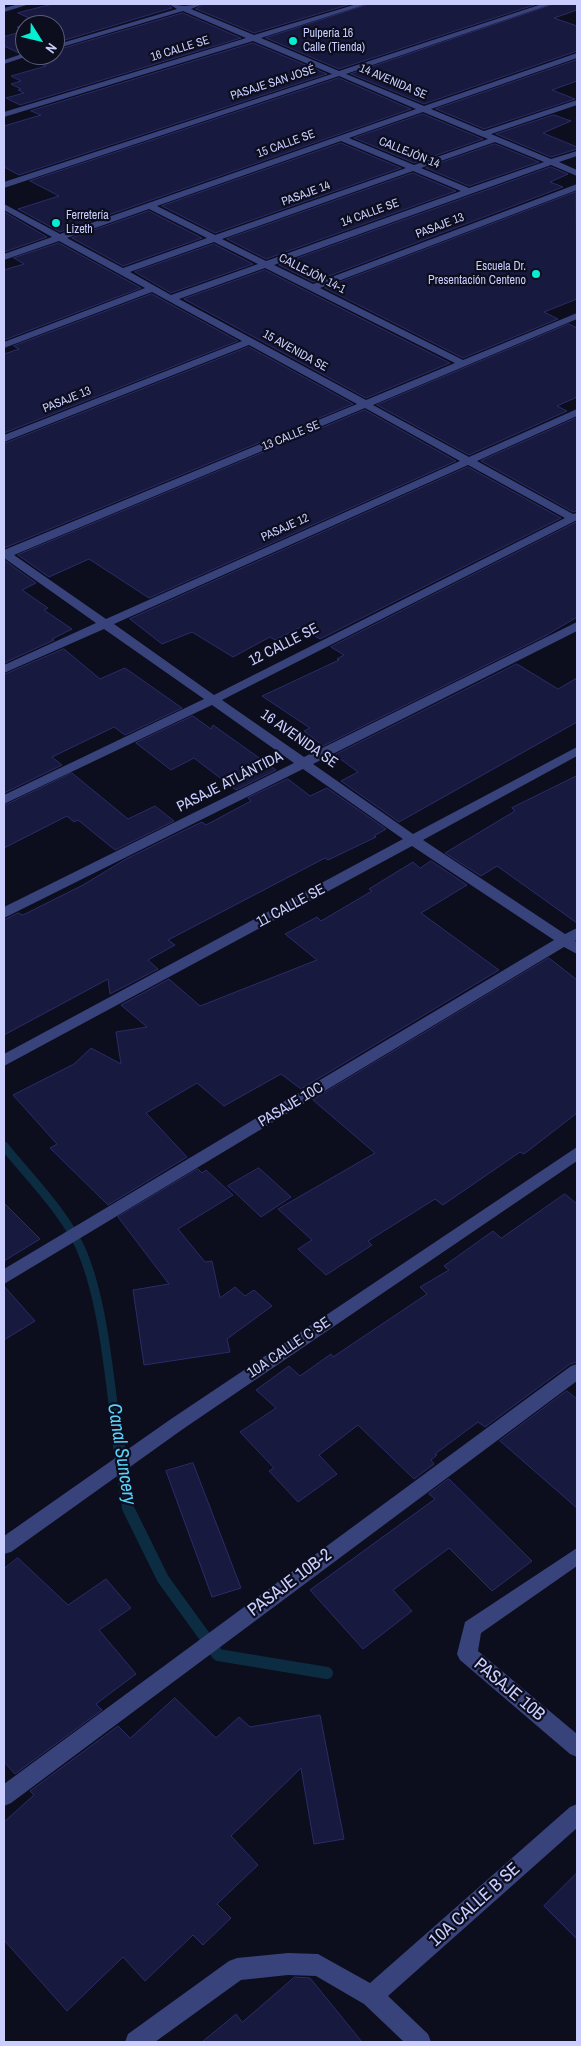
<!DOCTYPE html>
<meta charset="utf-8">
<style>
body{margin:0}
#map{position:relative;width:581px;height:2046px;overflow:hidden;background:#0c0d1d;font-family:"Archivo Narrow",sans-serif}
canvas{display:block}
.frame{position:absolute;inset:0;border:5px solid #c9cefe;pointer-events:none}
.north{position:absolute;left:15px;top:15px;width:50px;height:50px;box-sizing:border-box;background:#0c0d1d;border:1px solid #585a77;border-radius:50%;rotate:126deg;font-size:14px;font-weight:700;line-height:20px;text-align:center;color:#c9cefe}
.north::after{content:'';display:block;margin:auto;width:18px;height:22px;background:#05eed4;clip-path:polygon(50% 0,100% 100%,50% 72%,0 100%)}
</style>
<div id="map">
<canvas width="581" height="2046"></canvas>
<div class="frame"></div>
<div class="north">N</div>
</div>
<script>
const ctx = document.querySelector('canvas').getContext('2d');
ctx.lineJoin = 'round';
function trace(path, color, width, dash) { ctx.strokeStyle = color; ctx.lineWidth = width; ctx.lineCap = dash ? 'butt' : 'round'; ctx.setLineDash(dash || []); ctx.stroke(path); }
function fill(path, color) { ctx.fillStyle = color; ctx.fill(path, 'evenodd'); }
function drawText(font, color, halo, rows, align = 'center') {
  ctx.font = font + ' "Archivo Narrow",sans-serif'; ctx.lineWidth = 4.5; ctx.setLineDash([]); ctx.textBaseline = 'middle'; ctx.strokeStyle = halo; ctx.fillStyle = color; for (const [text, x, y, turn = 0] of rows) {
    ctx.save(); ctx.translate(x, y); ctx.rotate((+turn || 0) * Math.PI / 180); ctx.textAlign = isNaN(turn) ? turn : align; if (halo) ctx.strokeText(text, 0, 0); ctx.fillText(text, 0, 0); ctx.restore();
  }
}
const streamFar1 = new Path2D(`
 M4,1146C30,1178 68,1216 83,1254C104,1306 109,1378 117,1434`);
const stream = new Path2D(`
 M117,1433L128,1508L163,1579L218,1655L327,1673`);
const building = new Path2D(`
 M53,4H167L172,8L55,43V25H25V31L17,27L36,21L18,13Z
 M205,4H351L254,33L196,9Z
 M369,4H537L339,69L266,38Z
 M554,4H577V10L554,18L577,26V51L424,104L351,74Z
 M183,13L241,38L20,105L6,98L24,93L18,90L21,89L11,84L21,81L11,76L46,66L30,59L33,55H55V51Z
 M25,31V51L19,53L4,46V37Z
 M253,43L327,74L19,175L4,167V126L41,115L31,111Z
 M577,60V81L552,90L575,99L484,129L436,109Z
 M339,78L411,109L60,232L18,209L59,196L30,181Z
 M423,114L483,139L414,163L354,138Z
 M554,115L571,121L543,133L577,147V149L551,157L496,134Z
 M341,143L401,168L215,233L162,206Z
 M495,144L539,162L469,186L426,168Z
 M551,167L568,174L550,182L563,187L313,282L279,265Z
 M413,173L456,191L266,259L227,239Z
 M576,192L577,299L544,312L558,319L463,358L325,288Z
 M149,211L202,238L123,266L72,238Z
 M6,213L47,237L4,252V214Z
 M59,243L141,288L4,340V270L24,264L14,258Z
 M214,244L253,264L171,293L135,272Z
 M265,270L450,363L366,398L184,299Z
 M152,294L238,341L4,433V354L19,349L14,346Z
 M569,324L577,328V397L557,406L567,411L469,455L377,405Z
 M249,347L353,404L4,548V444Z
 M365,410L456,461L149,598L89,559L49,577L18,555Z
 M577,418V511L573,512L481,461Z
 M468,467L561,518L320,639L301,627L275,640L270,637L233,657L192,632L162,644L130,619Z
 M577,522V617L545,636L323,746L304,731L310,728L262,696L339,660L337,659L344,655L331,647Z
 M4,560L36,583L22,590L48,608L44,610L72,629L52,639L54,640L4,663Z
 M64,649L100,679L125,668L182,708L125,735L114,727L52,757L62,765L4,793V675Z
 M517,664L558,689L577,678V722L399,822L341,781L358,772L335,755Z
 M193,716L211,729L213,725L276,770L236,790L194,758L171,770L136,743Z
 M72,773L128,819L155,806L174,821L115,850L78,820L74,822L67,816L4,848V806Z
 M577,776V923L497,866L481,876L445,853L515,811L512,808Z
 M288,779L310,796L327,788L386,829L374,836L376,837L328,860L325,858L168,940L175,945L148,960L158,969L110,994L108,979L4,1035V920L18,913L23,915L83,885L126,859L185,830L202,822L206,825L251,801L248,798Z
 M431,861L467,885L421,913L499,970L301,1089L281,1074L224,1106L197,1083L146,1113L187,1157L108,1205L50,1148L57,1144L13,1095L74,1064L91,1048L121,1064L116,1032L147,1027L121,1005L169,979L200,1006L317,960L285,934L317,917L321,921L372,891L369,889L413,862L420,868Z
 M549,958L577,980V1113L524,1154L520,1152L443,1205L435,1199L368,1241L372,1245L326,1275L298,1249L312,1240L278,1209L375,1153L313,1100Z
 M259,1168L291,1197L261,1217L228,1186Z
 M198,1169L202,1173L206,1170L233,1195L178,1229L205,1262L212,1261L220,1298L235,1287L245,1296L254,1290L272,1306L227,1339L230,1352L144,1365L133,1290L169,1284L118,1217Z
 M565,1194L577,1204V1362L570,1364L485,1427L478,1422L435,1454L437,1455L431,1460L434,1464L414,1479L358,1425L319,1455L337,1474L298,1502L269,1471L274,1468L240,1432L276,1408L256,1390L289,1366L300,1376L331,1354L333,1357L427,1294L420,1287L449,1270L444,1266L493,1231L501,1238Z
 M4,1203L40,1239L4,1261Z
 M4,1286L35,1321L4,1340Z
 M567,1391L577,1399V1508L500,1441Z
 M193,1463L241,1588L212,1597L166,1471Z
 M449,1479L532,1561L492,1591L449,1548L393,1590L412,1611L363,1649L310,1590L435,1499L429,1494Z
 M18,1558L68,1605L106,1579L131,1608L99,1630L136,1674L96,1704L102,1710L15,1774L4,1762V1569Z
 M175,1698L216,1738L239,1717L250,1727L320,1715L344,1839L314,1844L301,1768L231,1836L258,1865L217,1904L231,1918L203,1945L193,1935L145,1981L123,1957L67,2011L4,1940V1822L34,1795L30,1791L118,1726L130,1738Z
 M577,1873V1939L544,1906Z
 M295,1977L310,1978L362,2042H202L236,2014L242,2022Z`);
const minor = new Path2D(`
 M19,4H30L4,12V8Z
 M169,4L184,6L203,4L191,9L254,35L357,4H367L261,38L339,71L542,4H552L346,74L424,106L577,53V58L431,109L484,131L577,100V105L491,134L551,159L577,151V156L559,162L577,170V176L551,165L274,265L313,284L577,184V190L320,288L463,360L577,313V319L373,405L469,457L577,409V416L477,461L573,514L577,513V520L222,700L304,757L577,622V631L313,764L413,834L577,747V756L423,840L565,934L577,928V939L575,941L577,942V954L564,947L4,1284V1269L554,940L412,846L4,1066V1054L403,839L303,769L4,918V907L294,763L212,705L4,804V795L204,699L104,629L4,673V665L96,623L4,558V550L357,404L249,345L4,442V435L242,341L152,292L4,348V342L145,288L59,241L4,260V254L52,237L4,210V204L60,234L416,109L339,76L4,188V182L332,74L253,41L4,117V112L246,38L183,11L55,49V45L177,9ZM423,112L488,139L414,165L349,138ZM341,141L406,168L215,235L157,206ZM495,142L544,162L469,188L421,168ZM413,171L461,191L266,261L222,239ZM149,209L207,238L123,268L67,238ZM214,242L258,264L171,295L130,272ZM265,268L455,363L366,400L179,299ZM365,408L460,461L106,619L14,555ZM468,465L565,518L214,695L114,624Z
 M25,53L31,55L4,64V60Z
 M577,1147V1161L183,1429L11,1552L4,1554V1536L171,1419Z
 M577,1364V1381L11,1803L4,1806V1784L571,1366Z
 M577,1548V1566L481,1633L478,1651L577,1734V1757L570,1754L460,1660L457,1654L465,1622Z
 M577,1804V1828L388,1996L428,2034L431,2042H404L364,2004L316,1976L288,1975L241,1980L155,2042H125L128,2034L229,1961L237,1958L288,1953L318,1954L370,1983L570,1807Z`);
const markers = [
 [293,41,5,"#05eed4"],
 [56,223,5,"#05eed4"],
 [536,274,5,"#05eed4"]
];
const farPoinames = [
 ["Pulpería 16",303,34],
 ["Calle (Tienda)",303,48],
 ["Ferretería",66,216],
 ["Lizeth",66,230],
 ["Escuela Dr.",526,267,"right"],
 ["Presentación Centeno",526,281,"right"]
];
const farStreetnames = [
 ["16 CALLE SE",180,49,-17],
 ["14 AVENIDA SE",393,82,23],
 ["PASAJE SAN JOSÉ",273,83,-18],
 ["15 CALLE SE",286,144,-20],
 ["CALLEJÓN 14",409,153,22],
 ["PASAJE 14",306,194,-20],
 ["14 CALLE SE",370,213,-20],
 ["PASAJE 13",440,226,-21],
 ["CALLEJÓN 14-1",312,274,27],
 ["15 AVENIDA SE",295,351,29],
 ["PASAJE 13",67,400,-22],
 ["13 CALLE SE",291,436,-22],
 ["PASAJE 12",285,528,-24]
];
const streetNames = [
 ["12 CALLE SE",284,645,-27],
 ["16 AVENIDA SE",299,739,35],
 ["PASAJE ATLÁNTIDA",230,782,-27],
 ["11 CALLE SE",291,906,-28],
 ["PASAJE 10C",291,1105,-31],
 ["10A CALLE C SE",289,1348,-34]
];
const nearStreetnames = [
 ["PASAJE 10B-2",290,1583,-37],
 ["PASAJE 10B",509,1690,40],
 ["10A CALLE B SE",475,1905,-42]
];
const nearWaternames = [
 ["Canal Suncery",121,1454,81]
];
trace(streamFar1, '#0c2c41', 9);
trace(stream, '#0c2c41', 12);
fill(building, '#18193e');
trace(building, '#2b2c69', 1);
fill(minor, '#38437b');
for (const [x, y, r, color] of markers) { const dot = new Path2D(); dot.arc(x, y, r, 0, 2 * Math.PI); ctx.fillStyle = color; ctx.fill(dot); trace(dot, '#0c0d1d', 2); }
drawText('12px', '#c9cefe', '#0c0d1d', farPoinames, 'left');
drawText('12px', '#c9cefe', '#0c0d1d', farStreetnames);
drawText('15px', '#c9cefe', '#0c0d1d', streetNames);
drawText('18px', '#c9cefe', '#0c0d1d', nearStreetnames);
drawText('italic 19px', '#59d3fc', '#0c0d1d', nearWaternames);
</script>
